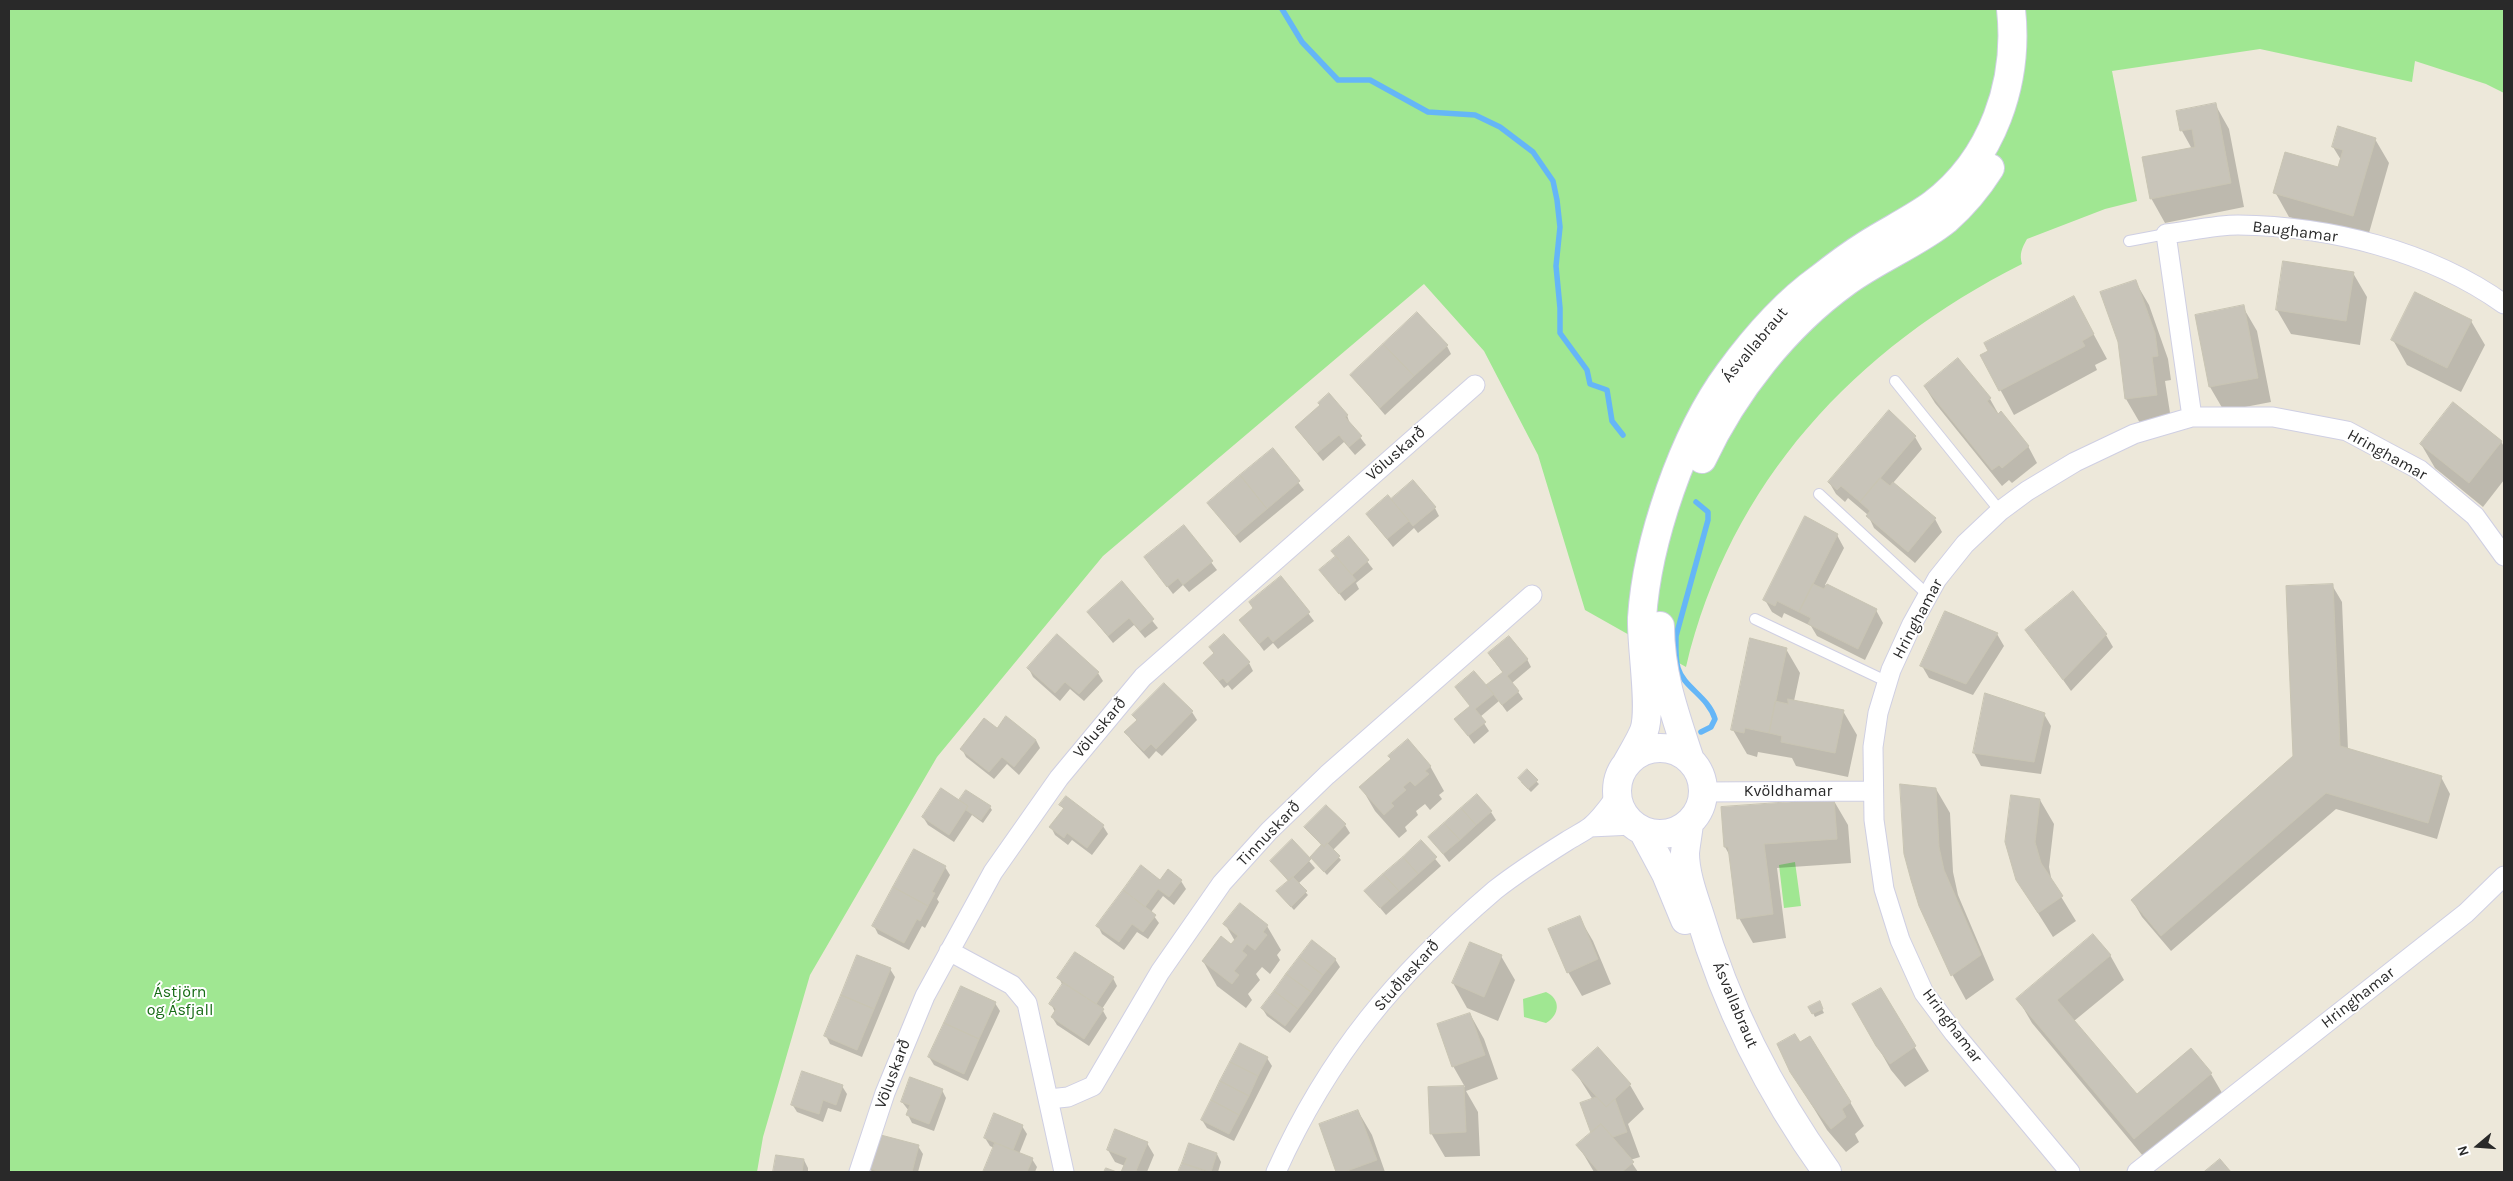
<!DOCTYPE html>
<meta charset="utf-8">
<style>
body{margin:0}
#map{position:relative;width:2513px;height:1181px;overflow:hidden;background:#ede8da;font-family:Karla,sans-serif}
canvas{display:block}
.frame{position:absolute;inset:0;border:10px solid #292929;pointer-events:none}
.north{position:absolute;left:2453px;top:1121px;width:50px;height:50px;-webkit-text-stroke:4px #fff;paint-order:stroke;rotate:252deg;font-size:14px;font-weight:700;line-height:20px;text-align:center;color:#292929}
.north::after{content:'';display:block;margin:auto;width:18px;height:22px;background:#292929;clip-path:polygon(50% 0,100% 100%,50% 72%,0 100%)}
</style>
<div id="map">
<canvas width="2513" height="1181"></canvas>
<div class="frame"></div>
<div class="north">N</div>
</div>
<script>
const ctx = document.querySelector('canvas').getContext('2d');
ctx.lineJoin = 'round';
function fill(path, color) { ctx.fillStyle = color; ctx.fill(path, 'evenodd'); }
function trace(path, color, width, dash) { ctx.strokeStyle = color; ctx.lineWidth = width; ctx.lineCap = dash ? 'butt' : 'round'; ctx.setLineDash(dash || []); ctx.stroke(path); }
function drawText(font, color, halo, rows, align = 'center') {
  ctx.font = font + ' Karla,sans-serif'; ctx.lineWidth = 4; ctx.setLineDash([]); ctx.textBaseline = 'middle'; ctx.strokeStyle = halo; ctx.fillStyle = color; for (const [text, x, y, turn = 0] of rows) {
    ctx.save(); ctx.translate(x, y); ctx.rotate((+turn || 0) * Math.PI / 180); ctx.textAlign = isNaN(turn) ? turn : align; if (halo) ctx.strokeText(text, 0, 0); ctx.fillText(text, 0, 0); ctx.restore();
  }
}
const green = new Path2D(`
 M9,9H2504V93L2486,84L2415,61L2412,82L2260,49L2112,71L2137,201L2105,209L2027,239C2022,248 2019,254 2022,264C1855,348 1730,482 1686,667L1585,610L1538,455L1484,351L1424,284L1103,556L937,757L810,975L763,1137L757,1172H9Z
 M1795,862L1801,906L1784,908L1779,865Z
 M1546,992C1561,999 1560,1015 1546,1023L1524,1017L1523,999Z`);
const shadow = new Path2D(`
 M2215,104L2229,129L2244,207L2165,223L2151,198L2192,149L2182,131L2178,112Z
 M2375,139L2389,163L2367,240L2289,217L2275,192L2338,169L2341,160L2333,147Z
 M2353,273L2367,297L2360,345L2291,334L2277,310Z
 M2135,281L2149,305L2168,359L2171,380L2165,381L2171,419L2140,423L2126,399L2119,342Z
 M2243,307L2257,331L2271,402L2224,411L2210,387Z
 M2471,321L2485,345L2461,392L2407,365L2393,340Z
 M2087,322L2107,359L2095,365L2097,370L2014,415L1982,356Z
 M1447,346L1451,354L1385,415L1351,375Z
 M1925,387L1990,399L1999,415L2028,446L2037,463L2012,483L2009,480L2002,486L1935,403Z
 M1347,415L1350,424L1366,445L1355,455L1344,442L1323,461L1296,428Z
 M1915,437L1922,449L1893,483L1935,519L1942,532L1915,563L1874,528L1868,515L1848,498L1845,502L1836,494L1829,482Z
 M2501,441L2504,447V480L2483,507L2435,468L2421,444Z
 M1273,450L1304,490L1240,543L1209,503Z
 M1391,501L1435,508L1439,516L1418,533L1414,528L1393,547L1367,514Z
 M1184,527L1217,570L1189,592L1183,585L1173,594L1145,557Z
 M1837,535L1844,548L1825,585L1876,610L1883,623L1865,660L1817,636L1811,626L1784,613L1782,618L1772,612L1765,600Z
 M1349,538L1373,569L1356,583L1359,589L1345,601L1321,570L1336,557Z
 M1281,577L1314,621L1278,649L1273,643L1264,651L1241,620L1254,609Z
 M1122,583L1158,628L1145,638L1134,625L1113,643L1088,612Z
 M2332,585L2342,602L2348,750L2441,777L2450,794L2437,839L2336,809L2171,951L2142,917L2132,900L2294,756Z
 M2027,630L2106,635L2113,647L2071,691Z
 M1997,634L2004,646L1973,695L1929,678L1922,666Z
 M1210,647L1249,663L1253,671L1232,690L1228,685L1224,688L1204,663L1214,654Z
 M1786,649L1800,673L1794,701L1843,711L1857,735L1848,777L1796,766L1792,758L1758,752L1757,757L1747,754L1733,730Z
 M1489,654L1527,659L1531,667L1512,683L1523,699L1507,712L1499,701L1480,717L1489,731L1474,744L1456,719L1471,707L1457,687H1486L1503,673Z
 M1029,669L1098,673L1103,681L1084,701L1070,689L1060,701L1033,677Z
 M1986,694L2044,714L2051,726L2041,774L1981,766L1974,753Z
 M1192,712L1197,720L1162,756L1156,751L1149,759L1131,740L1126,732L1137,721L1134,715Z
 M997,730L1036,740L1040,748L1019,775L1007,764L994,779L966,757L962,749Z
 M1430,766L1444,791L1439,795L1442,799L1430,810L1425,804L1416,811L1418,815L1405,827L1407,831L1399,838L1375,811L1361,787Z
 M1536,781L1539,784L1531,792L1521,782Z
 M1936,789L1950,813L1953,872L1958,895L1994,980L1966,1000L1953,976L1920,905Z
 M960,800L990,807L992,810L983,823L972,815L954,842L928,825L923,817L963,804Z
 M2040,800L2054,824L2049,867L2052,882L2076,921L2053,937L2017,880Z
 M1834,801L1848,825L1851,863L1777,868L1786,938L1753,943L1739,918L1730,856L1725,847Z
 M1061,805L1103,826L1108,834L1092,855L1072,840L1068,845L1055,835L1051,827L1064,810Z
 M1326,807L1345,825L1350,833L1333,850L1341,860L1327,875L1311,857L1322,846L1306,827Z
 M1491,812L1496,820L1449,862L1430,837Z
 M1292,841L1315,868L1298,884L1308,895L1294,910L1277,892L1288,881L1272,861Z
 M1421,842L1441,866L1386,915L1366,891Z
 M945,867L950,875L937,899L939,902L925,928L922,926L909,950L878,934L874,926Z
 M1160,881H1181L1186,889L1174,905L1163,896L1151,912L1159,923L1148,939L1137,932L1124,950L1102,934L1098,926Z
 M1579,917L1593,941L1611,984L1582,996L1568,972Z
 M1225,924L1267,926L1281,950L1277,955L1280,960L1270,974L1262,967L1256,974L1260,980L1248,994L1252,1000L1246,1008L1217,986L1203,961L1231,946L1235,941Z
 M2110,955L2124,980L2074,1021L2137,1096L2211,1074L2225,1098L2148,1162L2032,1023L2018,999Z
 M1501,956L1515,980L1498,1021L1467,1008L1453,983Z
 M1335,959L1340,967L1290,1033L1267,1016L1262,1008Z
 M890,969L895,977L862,1057L830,1044L826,1036Z
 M1059,978H1113L1117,986L1102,1009L1107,1018L1089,1046L1057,1025L1052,1017L1055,1012L1051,1004L1063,986Z
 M1880,990L1929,1071L1905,1087L1891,1070L1854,1005Z
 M995,1003L1000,1011L968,1081L934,1065L929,1057Z
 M1819,1003L1824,1013L1815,1017L1810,1007Z
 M1470,1014L1484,1039L1498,1079L1466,1091L1478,1112L1480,1156L1445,1157L1431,1133L1430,1089L1465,1087L1453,1066Z
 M1598,1049L1630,1085L1644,1109L1628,1124L1640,1157L1630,1160L1638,1172H1594L1578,1145L1592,1133L1593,1100L1574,1070Z
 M1267,1058L1272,1066L1234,1141L1207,1128L1202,1120Z
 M1791,1071L1850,1102L1864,1126L1855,1134L1859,1142L1846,1152L1827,1130Z
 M842,1086L847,1094L841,1112L828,1108L823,1122L797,1112L792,1104Z
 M942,1090L946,1098L934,1131L912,1123L908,1115L909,1111L902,1102Z
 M1358,1111L1372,1135L1385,1172H1338L1320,1125Z
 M1022,1126L1027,1134L1019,1154L1032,1159L1037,1167L1035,1172H984L994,1148L990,1146L985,1138Z
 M1147,1143L1154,1155L1147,1172H1123L1125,1166L1115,1162L1108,1150Z
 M1190,1145L1217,1154L1221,1162L1218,1172H1180Z
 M918,1146L923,1154L918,1172H872L870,1168Z
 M777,1156L804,1160L808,1168V1172H775Z`);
const stream = new Path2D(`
 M1282,9L1302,42L1338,80H1370L1428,112L1475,115L1500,127L1533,152L1553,181L1557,200L1560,227L1556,266L1560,308V333L1587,370L1590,384L1607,390L1612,421L1623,435
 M1696,502L1708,512V520L1676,636C1676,646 1675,658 1678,668C1684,688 1708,696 1715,719L1711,727L1701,732`);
const building = new Path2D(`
 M2216,103L2231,183L2150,199L2142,157L2195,147L2192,129L2180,131L2176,111Z
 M2338,126L2376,138L2353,216L2273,193L2285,152L2338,167L2343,150L2332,147Z
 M2283,261L2354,272L2346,321L2276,310Z
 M2136,280L2155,333L2158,356L2152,357L2157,395L2125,399L2118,342L2100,292Z
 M2415,292L2472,320L2447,368L2391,340Z
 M2074,296L2094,334L2082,341L2085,346L1999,391L1980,355L1988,351L1984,343Z
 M2244,305L2258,378L2209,387L2195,315Z
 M1417,312L1448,345L1414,376L1383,344Z
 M1383,344L1414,376L1380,408L1350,375Z
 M1958,358L1991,398L1987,401L1998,414L2001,411L2029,446L2002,468L1999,465L1992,470L1924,386Z
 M1329,393L1348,415L1345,417L1362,436L1349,447L1339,435L1317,453L1295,427L1320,405L1318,403Z
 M2453,402L2502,441L2469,483L2420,444Z
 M1889,410L1916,436L1860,502L1841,486L1837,490L1828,482Z
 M1273,448L1300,481L1267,509L1240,475Z
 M1240,475L1267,509L1235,536L1207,503Z
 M1880,478L1890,486L1893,482L1936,518L1908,552L1866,516L1870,511L1860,502Z
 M1413,480L1436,507L1413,526L1391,499Z
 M1388,495L1409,521L1387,539L1366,514Z
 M1805,516L1838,534L1799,612L1777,601L1775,606L1763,600Z
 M1184,525L1213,561L1183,585L1178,578L1167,587L1144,557Z
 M1349,536L1369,560L1352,575L1331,551Z
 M1336,556L1356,580L1339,594L1319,570Z
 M1281,576L1310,612L1273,642L1268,636L1259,644L1239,620L1253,608L1249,602Z
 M1122,581L1154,619L1140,631L1129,618L1108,636L1087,612Z
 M1813,584L1824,589L1827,584L1877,609L1858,649L1808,624L1811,618L1799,612Z
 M2333,584L2340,746L2442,776L2428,823L2326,793L2161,936L2131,900L2293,756L2286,586Z
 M2073,591L2107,634L2063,680L2025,630Z
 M1945,611L1998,633L1966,684L1920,666Z
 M1057,634L1099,672L1079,694L1065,682L1055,693L1027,668Z
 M1224,634L1250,662L1227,683L1223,678L1219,681L1203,663L1214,653L1209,647Z
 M1509,636L1528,659L1507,676L1519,691L1502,705L1486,685L1503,672L1488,653Z
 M1750,638L1787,648L1769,733L1745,728L1744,733L1731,730Z
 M1474,671L1494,694L1475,709L1486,722L1468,736L1454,719L1470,706L1455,687Z
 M1164,683L1193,711L1156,749L1151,744L1144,751L1124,732L1137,720L1132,715Z
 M1985,693L2045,713L2034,762L1973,753Z
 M1788,699L1844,710L1835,753L1781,742L1782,736L1769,733L1775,701L1788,704Z
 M1006,716L1036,740L1014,767L1002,757L989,772L960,749L984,718L997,728Z
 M1408,739L1431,766L1425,771L1429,774L1415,786L1410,781L1403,787L1406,790L1391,803L1394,806L1384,815L1359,787L1391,759L1388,756Z
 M1527,769L1538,780L1528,789L1518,778Z
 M1900,784L1936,788L1939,847L1944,870L1981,955L1951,976L1919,906L1911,880L1904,854Z
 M941,788L968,806L949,835L922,817Z
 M966,790L991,806L981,820L966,810L968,806L959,800Z
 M1477,794L1492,811L1476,825L1461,808Z
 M2011,795L2040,799L2035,842L2041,863L2063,896L2038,913L2016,880L2005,842Z
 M1066,796L1104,825L1087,848L1067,833L1064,838L1049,827L1064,808L1059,805Z
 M1834,799L1837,839L1764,844L1773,914L1737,919L1728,847H1724L1721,807Z
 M1326,805L1346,824L1324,847L1304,827Z
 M1461,808L1476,825L1460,840L1444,823Z
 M1444,823L1460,840L1443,854L1428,837Z
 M1292,839L1311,859L1289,881L1270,861Z
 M1421,840L1437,857L1418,874L1403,857Z
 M1327,843L1340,856L1324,872L1310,857L1322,844L1324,847Z
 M914,849L946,866L932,892L935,893L928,906L893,887Z
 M1403,857L1418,874L1399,891L1383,874Z
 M1141,865L1160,880L1168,869L1182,880L1169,897L1158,889L1145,907L1123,890Z
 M1383,874L1399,891L1380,908L1364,891Z
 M1293,877L1307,891L1291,907L1276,891Z
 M893,887L928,906L920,921L917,919L904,943L872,926Z
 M1123,890L1156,915L1143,932L1132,924L1119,942L1096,926Z
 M1240,903L1268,925L1263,932L1267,935L1255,950L1247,944L1242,951L1247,955L1234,971L1239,975L1232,984L1202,961L1221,936L1231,944L1238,936L1223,924Z
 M1580,916L1598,959L1567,973L1548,929Z
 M2093,934L2111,955L2057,1000L2137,1094L2191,1048L2212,1073L2134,1139L2016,999Z
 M1312,940L1336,959L1323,975L1299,957Z
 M1470,942L1502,955L1484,997L1452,983Z
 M1075,952L1114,977L1096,1004L1057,978Z
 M857,955L891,968L874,1009L841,995Z
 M1299,957L1323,975L1311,992L1286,974Z
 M1286,974L1311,992L1298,1009L1274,991Z
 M1063,983L1104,1009L1084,1039L1051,1017L1056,1009L1049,1004Z
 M961,986L996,1002L979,1039L944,1023Z
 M1881,988L1916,1046L1890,1064L1876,1046L1852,1004Z
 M1274,991L1298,1009L1285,1026L1261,1008Z
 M841,995L874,1009L857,1050L824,1036Z
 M1820,1001L1823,1009L1812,1014L1808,1007Z
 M1470,1013L1485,1055L1452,1067L1437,1024Z
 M944,1023L979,1039L964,1074L928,1057Z
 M1795,1034L1800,1042L1810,1036L1851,1102L1842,1109L1846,1117L1831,1129L1812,1105L1790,1072L1777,1044Z
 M1240,1043L1268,1057L1258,1076L1230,1062Z
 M1598,1047L1631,1084L1606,1107L1572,1070Z
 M1230,1062L1258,1076L1249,1096L1220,1081Z
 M802,1071L843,1085L836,1105L823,1100L819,1114L791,1105Z
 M910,1077L943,1089L929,1124L906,1115L910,1105L901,1102Z
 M1220,1081L1249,1096L1239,1115L1211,1100Z
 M1464,1086L1466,1132L1430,1134L1428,1087Z
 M1597,1097L1606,1107L1615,1099L1627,1132L1613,1137L1601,1124L1591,1133L1580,1103Z
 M1211,1100L1239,1115L1229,1134L1201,1120Z
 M1358,1110L1377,1160L1344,1172H1336L1319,1124Z
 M994,1113L1023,1125L1013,1150L984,1138Z
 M1601,1124L1634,1162L1622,1172H1599L1576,1145Z
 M1115,1129L1148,1142L1136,1171L1140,1172H1121L1127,1158L1107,1150Z
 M877,1134L919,1145L912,1172H884L869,1169Z
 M995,1143L1033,1158L1027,1172H983Z
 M1189,1143L1217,1153L1211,1172L1182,1163Z
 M776,1155L804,1159L802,1172H773Z
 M2220,1159L2231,1172H2204Z
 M1182,1163L1207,1172H1178Z
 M1106,1168L1117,1172H1104Z`);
const service = new Path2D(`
 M2129,241L2166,234
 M1895,381L2000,511
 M1819,494L1928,595
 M1755,619L1888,682`);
const minor = new Path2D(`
 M2192,417L2166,234C2190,231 2215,225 2238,225C2329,226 2430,251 2504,304
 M1703,792L1873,791
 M1590,827L1633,825
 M949,951L1012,985L1027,1003L1064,1172
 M1049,1099L1068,1097L1093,1086L1160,972L1222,883L1269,831L1327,775L1532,595
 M859,1172L885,1093L925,996L993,872L1059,778L1143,677L1475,385
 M1276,1172C1329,1054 1397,974 1495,890C1518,872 1543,856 1567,841C1575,836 1583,832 1590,827C1601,818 1609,806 1617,795
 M2070,1172L1954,1033L1924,993L1900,940L1884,889L1874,820L1873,747L1878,713L1891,670L1912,624L1937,579L1965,544L2000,511L2027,491L2075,462L2134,434L2192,417H2273L2347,431L2420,470L2475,516L2504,556
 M2137,1172L2466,913L2504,876`);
const secondary = new Path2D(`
 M1702,459C1734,391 1785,326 1846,282C1877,259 1918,243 1946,220C1963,205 1978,187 1990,168
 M1660,626C1660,674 1675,715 1690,760
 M1617 791a43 43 0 1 1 86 0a43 43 0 1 1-86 0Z
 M1627,763C1633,752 1640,741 1644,731C1652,709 1641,646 1642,618C1647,542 1683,435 1729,373C1754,339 1784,304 1819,279C1834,267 1850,255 1866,245C1888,231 1911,220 1932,205C1993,159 2019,82 2011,9
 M1689,823C1688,833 1686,843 1685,853C1685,873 1693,895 1699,913C1726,1005 1771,1094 1827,1172
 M1643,831L1666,874L1685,920`);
const streetNames = [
 ["Baughamar",2295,232,7],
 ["Ásvallabraut",1755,345,-50],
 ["Völuskarð",1396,454,-41],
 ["Hringhamar",2387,455,29],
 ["Hringhamar",1918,619,-62],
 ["Völuskarð",1100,728,-50],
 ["Kvöldhamar",1788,791],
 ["Tinnuskarð",1269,834,-46],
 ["Stuðlaskarð",1407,976,-48],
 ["Hringhamar",2358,998,-38],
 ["Ásvallabraut",1735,1005,67],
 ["Hringhamar",1952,1026,53],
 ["Völuskarð",893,1074,-69]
];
const parkNames = [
 ["Ástjörn",180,992],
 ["og Ásfjall",180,1010]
];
fill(green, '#a0e792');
fill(shadow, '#0003');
trace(stream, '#65b6f7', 5.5);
fill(building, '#c8c4b9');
trace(building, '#c8c4b3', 1);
trace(service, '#cfcfe3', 12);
trace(minor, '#cfcfe3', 21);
trace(secondary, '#cfcfe3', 30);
trace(service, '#fff', 10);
trace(minor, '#fff', 19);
trace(secondary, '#fff', 28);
drawText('16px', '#292929', '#fff', streetNames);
drawText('16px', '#176b15', '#fff', parkNames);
</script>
